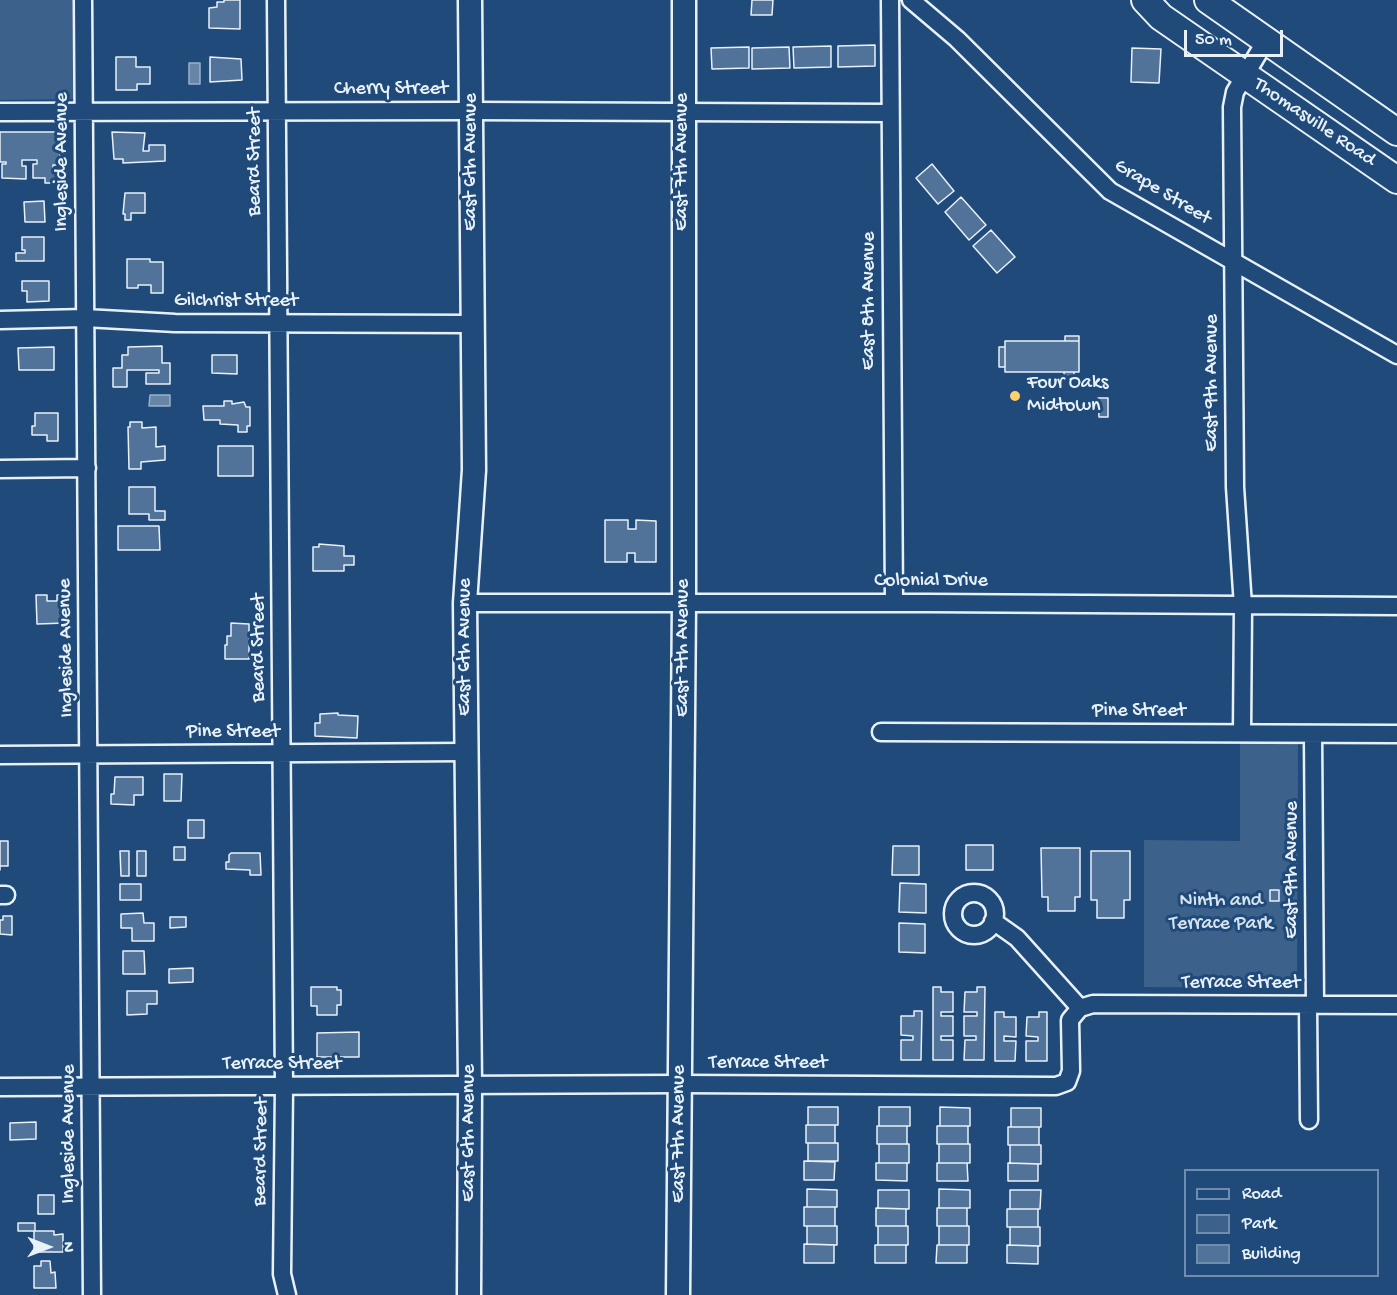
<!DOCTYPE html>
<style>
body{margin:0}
#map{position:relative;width:1397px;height:1295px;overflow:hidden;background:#1f4a7a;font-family:"Gochi Hand",sans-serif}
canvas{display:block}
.legend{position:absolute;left:1184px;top:1169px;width:195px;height:108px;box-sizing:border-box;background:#1f4a7a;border:2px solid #6f8dac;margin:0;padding:8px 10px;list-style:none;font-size:18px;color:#e8f1f8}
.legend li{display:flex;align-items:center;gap:12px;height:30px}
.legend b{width:30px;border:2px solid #6f8dac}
.north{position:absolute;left:18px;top:1217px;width:60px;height:60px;-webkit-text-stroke:4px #1f4a7a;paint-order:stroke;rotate:90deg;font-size:16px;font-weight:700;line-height:24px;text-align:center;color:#e8f1f8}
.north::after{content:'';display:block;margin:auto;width:21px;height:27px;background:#e8f1f8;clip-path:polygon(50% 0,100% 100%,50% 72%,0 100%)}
.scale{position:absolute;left:1184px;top:30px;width:99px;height:27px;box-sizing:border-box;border:3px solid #e8f1f8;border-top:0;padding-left:8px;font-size:18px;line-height:21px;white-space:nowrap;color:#e8f1f8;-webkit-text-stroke:4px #1f4a7a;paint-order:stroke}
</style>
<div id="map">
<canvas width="1397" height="1295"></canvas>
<ul class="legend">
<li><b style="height:8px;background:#1f4a7a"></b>Road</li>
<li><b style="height:16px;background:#3c628c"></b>Park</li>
<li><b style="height:16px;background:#517399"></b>Building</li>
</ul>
<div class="north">N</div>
<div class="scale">50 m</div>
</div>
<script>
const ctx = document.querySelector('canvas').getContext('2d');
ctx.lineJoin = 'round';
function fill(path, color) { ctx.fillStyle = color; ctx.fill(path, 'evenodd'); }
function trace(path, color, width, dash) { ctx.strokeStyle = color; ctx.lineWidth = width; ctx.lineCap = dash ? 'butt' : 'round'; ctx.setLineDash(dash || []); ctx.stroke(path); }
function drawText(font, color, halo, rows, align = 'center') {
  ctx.font = font + ' "Gochi Hand",sans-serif'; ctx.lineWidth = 6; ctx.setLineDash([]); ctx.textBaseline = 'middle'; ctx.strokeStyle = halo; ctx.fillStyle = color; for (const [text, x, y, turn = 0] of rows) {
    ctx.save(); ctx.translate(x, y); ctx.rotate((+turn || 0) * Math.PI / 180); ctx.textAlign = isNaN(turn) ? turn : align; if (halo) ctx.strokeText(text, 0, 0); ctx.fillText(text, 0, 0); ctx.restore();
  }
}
const green = new Path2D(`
 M0,0H75L74,99L0,100Z
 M1240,740H1298L1297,988L1144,987V840L1240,841Z`);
const water = new Path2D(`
 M189,63H200V84H189Z
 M150,395H170V406H149Z`);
const building = new Path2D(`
 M224,0H240V29L209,28V8L217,7V2H224Z
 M752,0H773L772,15H751Z
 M875,45V66L838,67V46Z
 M831,46V67L794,68L793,47Z
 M749,47V68L712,69L711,48Z
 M789,47L790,68L752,69V48Z
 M1132,48L1161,49L1159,83L1131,82Z
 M116,57H136V67H150V84H137V90H116Z
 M210,57L241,59L242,80L210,82Z
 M0,132H58V144H60V165H53V169H58V183H45V178H33V164H37V160H22V166H26V179L2,178V164H6V162H0Z
 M112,132L145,133L143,151H149V145H165V161L123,163V159H114Z
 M932,164L954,191L938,204L916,178Z
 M125,193H145V213H131V220H125V214H123Z
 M961,197L986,225L969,240L945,212Z
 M44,201L45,222H25L24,202Z
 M991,230L1015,257L997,273L973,246Z
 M22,237H44V261H16V253H25V250H22Z
 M127,259H150V262H163V293H151V285H138V288H127Z
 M22,281H49V301L27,302V291H22Z
 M1065,336H1079V341H1065Z
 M1005,341H1079V372H1005Z
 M162,346V363H170V384H146V373H159V370H127V387H113V368H122V355H128V347Z
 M54,347V370H19L18,348Z
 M999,347H1005V367H999Z
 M212,355H237V374L212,373Z
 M1064,372H1074V378H1064Z
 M1098,398H1108V417H1099Z
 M224,401H232V404L244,402L246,407H250V426H247V432H238V425L220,424V420H204L203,406H224Z
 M35,413H58V441H47V435H32V426H35Z
 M130,422H142V428L156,427V447L165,446V460L141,462V469H129L128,427H130Z
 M218,446H253V476H218Z
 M129,487H155V511H165V520H149V514H129Z
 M605,520H628V529H636V520L656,521V562H635V553H627V562H605Z
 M118,526H159L160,550H118Z
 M319,544L344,546V556H354V565H344V571H313V547H319Z
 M36,595H47V601H57V595H65L66,623L37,624Z
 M231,623L249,624V659H225V645H227V636H231Z
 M338,713V715L358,716L357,738L315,736V723H320V714Z
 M164,774H182L181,801H164Z
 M115,777H143V795H134V805L111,804V794H114Z
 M188,820H204V838H188Z
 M0,841H8V866H0V870Z
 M966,845H993V870H966Z
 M893,846H919V875H892Z
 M174,847H185V860H174Z
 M1041,848H1080V897H1075V911H1048V897H1042Z
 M120,851H129V876H121Z
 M137,851H146V876H137Z
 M1091,851H1130V900H1124V918H1097V900H1091Z
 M231,853H260L261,875H250V870L226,869V862H229V855Z
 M900,883L926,884V913L899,912Z
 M120,884H141V900H120Z
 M1270,890H1279V901H1270Z
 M143,913L144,923H154V941H132V928H121V914Z
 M3,916H12V935L0,934V920H3Z
 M170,917H186V927L170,928Z
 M899,923L925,924V953L899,952Z
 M123,951H144L145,974H123Z
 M193,968V982L169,983V969Z
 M311,987H337V990H341V1005H337V1015H317V1006H311Z
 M933,987H941V992H953V1012H941V1016H953V1036H941V1040H953V1060H933Z
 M977,987H985L984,1060H964L965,1040H976V1036H964V1016H977V1012H964L965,992H977Z
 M127,991H157V1004H147V1014L127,1015Z
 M914,1011H922L921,1060H901V1040H913V1036L901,1035V1016H914Z
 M995,1012H1004V1017H1016V1037L1004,1036V1041H1016L1015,1061H995Z
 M1039,1012H1047V1061H1026V1041H1038V1037L1026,1036L1027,1017H1039Z
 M359,1032V1057H317V1033Z
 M808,1107H838V1125H808Z
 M879,1107H910V1126H879Z
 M940,1107L970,1108V1126H940Z
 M1011,1108H1041V1127H1011Z
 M36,1122V1139L10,1140V1123Z
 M806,1125H835V1143H806Z
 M877,1126H907V1144H877Z
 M937,1126H968V1144H937Z
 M1008,1127H1039V1145H1008Z
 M808,1143H838V1161H808Z
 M879,1144H909V1163H879Z
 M939,1144H970V1163H939Z
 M1010,1145H1041V1164L1010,1163Z
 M804,1161L835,1162L834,1180H804Z
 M876,1163H907V1181L876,1180Z
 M937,1163H967L968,1181H937Z
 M1008,1163L1038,1164V1181H1008Z
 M807,1189L837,1190V1207H807Z
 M939,1189L970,1190V1208H939Z
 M878,1190H909V1209L878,1208Z
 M1010,1190H1041L1040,1209H1010Z
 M38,1195H54V1214H38Z
 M804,1207H835V1226H804Z
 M876,1208L906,1209V1226H876Z
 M937,1208H967V1226H937Z
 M1007,1209H1038V1227H1007Z
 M18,1223H35V1231H18Z
 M807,1226H837V1245L807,1244Z
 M878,1226H908V1245H878Z
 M939,1226H969V1245H939Z
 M1010,1227H1040V1246L1010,1245Z
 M34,1231H54V1235L63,1234V1252H34Z
 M804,1244L834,1245V1263H804Z
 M875,1245H906V1263H875Z
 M937,1245H967V1263H936Z
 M1007,1245L1038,1246V1264L1007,1263Z
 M41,1261H50L51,1273L55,1272L56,1288H34V1266H41Z`);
const street = new Path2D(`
 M83,0L92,1295
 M276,0L284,1086L282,1274L287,1295
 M890,0L894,603
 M911,0L957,39L1110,191L1397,355
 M0,112L471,111L890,113
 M0,320L85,318L175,323L473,324
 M0,469L87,468
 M465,603H928L1397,606
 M881,732L1397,734
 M1242,733L1243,606L1235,487L1232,107L1235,92L1265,42
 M1313,735L1315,1005
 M0,755L466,752
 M953 914a21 21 0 1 1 42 0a21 21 0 1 1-42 0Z
 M0,895H6
 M993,921L1017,938L1080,1008
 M1308,1005L1309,1120
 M0,1087L680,1084L1056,1086L1067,1082L1071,1071L1070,1020L1080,1008L1093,1004L1397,1005`);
const secondary = new Path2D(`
 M469,1295L470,1085L465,603L474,470L470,0
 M678,1295L684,604V0`);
const primary = new Path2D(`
 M1145,0L1161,17L1397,180
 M1208,0L1397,132`);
const markers = [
 [1015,396,6,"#ffd166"]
];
const streetNames = [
 ["Cherry Street",391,90],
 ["Thomasville Road",1314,123,34],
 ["Ingleside Avenue",63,162,-90],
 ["Beard Street",256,162,-90],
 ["East 6th Avenue",472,162,-90],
 ["East 7th Avenue",683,162,-90],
 ["Grape Street",1162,193,31],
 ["East 8th Avenue",870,301,-90],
 ["Gilchrist Street",236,302],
 ["East 9th Avenue",1213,383,-90],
 ["Colonial Drive",931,582],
 ["East 6th Avenue",466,647,-90],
 ["Ingleside Avenue",67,648,-91],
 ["Beard Street",260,648,-90],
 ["East 7th Avenue",684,648,-90],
 ["Pine Street",1139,712],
 ["Pine Street",233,733],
 ["East 9th Avenue",1293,870,-90],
 ["Terrace Street",1241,984],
 ["Terrace Street",768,1064],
 ["Terrace Street",282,1065],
 ["East 6th Avenue",470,1133,-90],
 ["Ingleside Avenue",70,1134,-90],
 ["East 7th Avenue",680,1134,-90],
 ["Beard Street",262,1152,-89]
];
const poiNames = [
 ["Four Oaks",1027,384],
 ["Midtown",1027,407]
];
const parkNames = [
 ["Ninth and",1221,902],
 ["Terrace Park",1221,925]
];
fill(green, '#3c628c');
fill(water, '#6685a7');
trace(water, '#9ab0c7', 1.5);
fill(building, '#517399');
trace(building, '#e8f1f8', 1.5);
trace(street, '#e8f1f8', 21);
trace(secondary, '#e8f1f8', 27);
trace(primary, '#e8f1f8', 30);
trace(street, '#1f4a7a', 16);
trace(secondary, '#1f4a7a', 22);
trace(primary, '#1f4a7a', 26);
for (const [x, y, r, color] of markers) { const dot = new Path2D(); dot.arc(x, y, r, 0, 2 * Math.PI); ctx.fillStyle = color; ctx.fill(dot); trace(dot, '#1f4a7a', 2); }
drawText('20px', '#e8f1f8', '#1f4a7a', streetNames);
drawText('20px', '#e8f1f8', '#1f4a7a', poiNames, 'left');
drawText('20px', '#d7e3ed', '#1f4a7a', parkNames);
</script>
